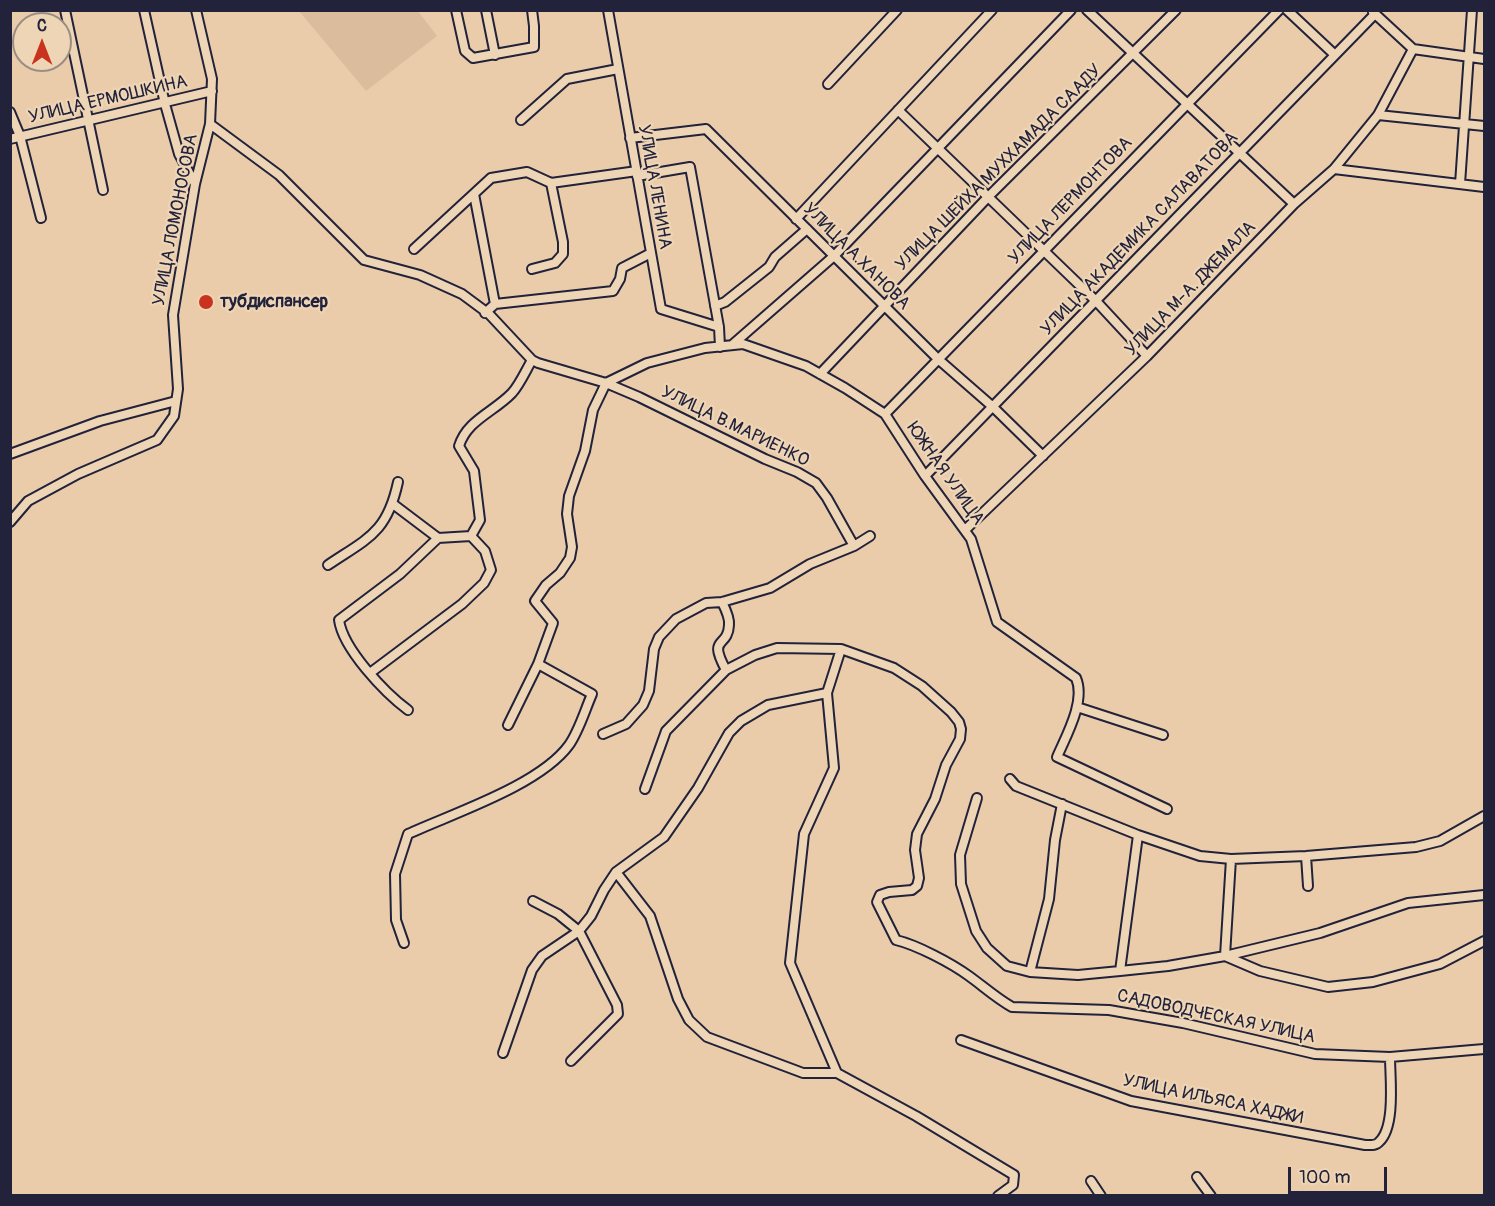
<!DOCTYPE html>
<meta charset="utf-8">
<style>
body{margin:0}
#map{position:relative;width:1495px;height:1206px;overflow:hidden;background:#eaccaa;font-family:Pangolin,sans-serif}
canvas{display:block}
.frame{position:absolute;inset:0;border:12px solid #22223b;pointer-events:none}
.north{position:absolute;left:12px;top:12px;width:60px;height:60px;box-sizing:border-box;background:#eed5b5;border:2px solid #9c8d84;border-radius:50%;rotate:0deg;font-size:16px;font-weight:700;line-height:24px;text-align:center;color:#22223b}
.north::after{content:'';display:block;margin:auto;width:21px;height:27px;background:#c8321e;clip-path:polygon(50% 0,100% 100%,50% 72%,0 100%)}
.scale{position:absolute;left:1288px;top:1167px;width:99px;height:27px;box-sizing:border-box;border:3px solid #22223b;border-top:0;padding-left:8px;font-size:18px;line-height:21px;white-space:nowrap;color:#22223b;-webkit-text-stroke:4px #eed5b5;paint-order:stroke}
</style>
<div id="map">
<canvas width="1495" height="1206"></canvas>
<div class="frame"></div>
<div class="north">С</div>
<div class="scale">100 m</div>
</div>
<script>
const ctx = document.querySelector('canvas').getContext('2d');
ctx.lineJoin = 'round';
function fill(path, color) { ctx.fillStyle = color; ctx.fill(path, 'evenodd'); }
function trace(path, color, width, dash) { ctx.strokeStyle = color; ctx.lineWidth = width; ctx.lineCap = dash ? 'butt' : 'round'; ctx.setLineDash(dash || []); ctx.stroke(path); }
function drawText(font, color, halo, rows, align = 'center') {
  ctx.font = font + ' Pangolin,sans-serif'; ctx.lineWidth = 4.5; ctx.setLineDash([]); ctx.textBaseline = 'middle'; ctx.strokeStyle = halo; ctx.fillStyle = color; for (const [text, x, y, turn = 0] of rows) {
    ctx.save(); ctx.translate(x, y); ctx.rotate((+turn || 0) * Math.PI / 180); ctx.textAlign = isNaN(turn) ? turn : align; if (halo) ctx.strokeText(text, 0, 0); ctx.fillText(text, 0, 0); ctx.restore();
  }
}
const built = new Path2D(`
 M299,11H418L437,36L366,91Z`);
const minor = new Path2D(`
 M65,10L103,190
 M144,10L165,104L179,154L195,184
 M456,10L465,51L473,58L534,47V26L532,10
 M486,10L495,55
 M608,10L661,309L719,327
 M1087,10L1294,204
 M1287,10L1335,55
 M1373,12L1413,49L1484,59
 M828,84L897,10
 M898,110L1096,301L1147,356
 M10,112L20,136L41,218
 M1378,115L1484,126
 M521,120L567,79L618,69
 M210,124L279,175L364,260L420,275L462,294L489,314L532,360L538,363L606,383L639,397L765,459L797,472L816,483L827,498L854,546
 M630,138L706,129L938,359L993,407L1043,456
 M10,139L212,91
 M1334,169L1484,187
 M637,176L690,167L719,327L720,347
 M1460,184L1472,10
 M474,194L495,304
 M796,219L992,10
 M414,249L491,178L527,172L551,183L637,171
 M532,269L555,263L563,254V242L551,183
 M715,306L725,302L769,267L775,257L807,229
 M485,313L495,304L613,291L620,279L622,268L651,253
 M732,345L834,256L1071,10
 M820,374L988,197L1176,10
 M606,383L647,363L705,348L743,344L806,366L845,388L885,414L925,476L971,539L997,622L1076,678C1086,701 1066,736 1057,757L1167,809
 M885,414L1279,10
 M10,454L100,421L176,401
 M925,476L1375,14
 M393,504L438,538L471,536
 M10,522L28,501L78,474L157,440L174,416L178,389L173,315L195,184L210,124L212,79L196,10
 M965,530L1147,356L1294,204L1334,169L1378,115L1413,49
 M471,536L480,520L474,471L459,446C467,420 494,412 512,393C520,384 526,370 532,360
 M328,565C368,538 387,533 398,482
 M722,602C725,608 730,618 729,625C728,649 707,635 726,670
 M370,673L462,604L484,583L491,570L485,551L471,536
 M827,693L834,768L804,834L790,963L837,1073L916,1116L1014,1175L1013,1185L998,1196
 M1077,707L1163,735
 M408,710C385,693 343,649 339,620L400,574L438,538
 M508,725L538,664L553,623L535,601L546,585L560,573L570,558L572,547L567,514L569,496L585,451L593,410L606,383
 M603,734L626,724L643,705L649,691L654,649L659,637L676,619L706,603L722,602L770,588L810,564L854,546L870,536
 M1010,779L1016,786L1138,835L1200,856L1231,859L1306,856L1416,847L1440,841L1484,816
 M645,789L666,731L726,670L755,655L777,648L841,649L894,668L922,686L951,712L959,722L961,729L960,739L946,765L935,799L917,834L915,850L919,878L917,886L912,890L889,892L880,895L877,902L896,940C917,945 951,963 969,976C983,986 996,998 1012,1007L1109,1010L1183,1023L1315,1054L1390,1057L1484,1049
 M977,798L960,855L961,884L976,931L987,948L1007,966L1030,972L1078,975L1120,971L1168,966L1225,956L1260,971L1328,987L1373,982L1440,964L1484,941
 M1306,856L1308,886
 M1231,859L1225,956L1320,933L1408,903L1484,895
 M616,872L650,916L678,999L689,1020L707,1037L803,1073H837
 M533,901L558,914L579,931L617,1005L618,1014L571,1061
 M404,943L396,920L395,874L408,834C454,813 540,785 569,745C579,731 585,710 592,694L538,664
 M1120,971L1138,835
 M1030,972L1049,899L1055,840L1062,804
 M961,1040L1131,1101L1365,1145C1370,1145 1376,1146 1379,1142C1396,1127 1390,1077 1390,1057
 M503,1053L532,970L542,956L579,931L591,916L604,890L616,872L664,837L698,788L729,733L741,721L768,705L827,693L841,649
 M1197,1177L1211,1196
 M1091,1181L1101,1196`);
const markers = [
 [206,302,8,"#c8321e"]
];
const streetNames = [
 ["УЛИЦА ЕРМОШКИНА",108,100,-13],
 ["УЛИЦА ШЕЙХА МУХХАМАДА СААДУ",999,168,-45],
 ["УЛИЦА ЛЕНИНА",654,187,80],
 ["УЛИЦА ЛЕРМОНТОВА",1071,201,-46],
 ["УЛИЦА ЛОМОНОСОВА",176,220,-79],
 ["УЛИЦА АКАДЕМИКА САЛАВАТОВА",1140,234,-46],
 ["УЛИЦА А.ХАНОВА",856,257,45],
 ["УЛИЦА М-А. ДЖЕМАЛА",1191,289,-46],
 ["УЛИЦА В.МАРИЕНКО",735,427,26],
 ["ЮЖНАЯ УЛИЦА",945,474,55],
 ["САДОВОДЧЕСКАЯ УЛИЦА",1216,1017,12],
 ["УЛИЦА ИЛЬЯСА ХАДЖИ",1213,1100,12]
];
const poiNames = [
 ["тубдиспансер",220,302]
];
fill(built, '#dbbd9d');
trace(minor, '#22223b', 12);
trace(minor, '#eed5b5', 8);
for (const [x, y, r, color] of markers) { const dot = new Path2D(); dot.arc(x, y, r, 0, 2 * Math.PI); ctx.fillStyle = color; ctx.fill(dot); trace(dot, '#eed5b5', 2); }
drawText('18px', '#22223b', '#eed5b5', streetNames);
drawText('bold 18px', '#22223b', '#eed5b5', poiNames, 'left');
</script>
